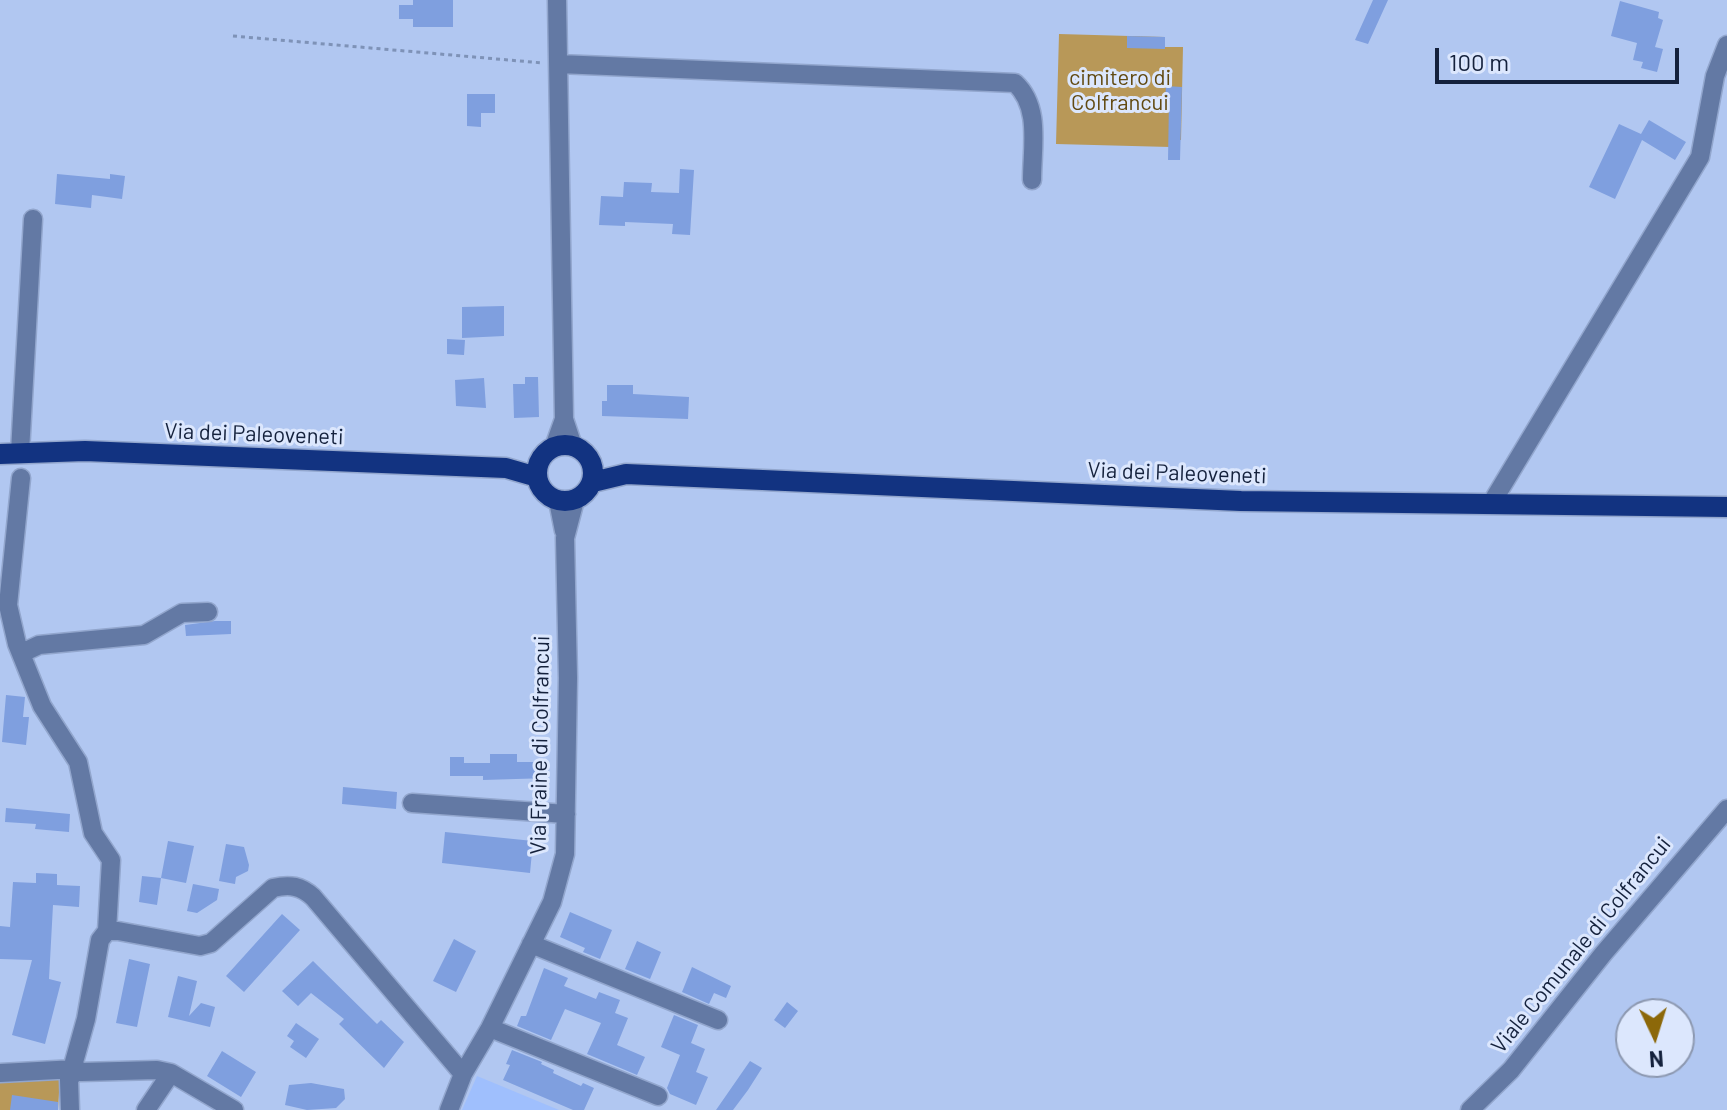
<!DOCTYPE html>
<style>
body{margin:0}
#map{position:relative;width:1727px;height:1110px;overflow:hidden;background:#b1c7f1;font-family:Barlow,sans-serif}
canvas{display:block}
.north{position:absolute;left:1615px;top:998px;width:80px;height:80px;box-sizing:border-box;background:#dce7fd;border:2px solid #8c98b0;border-radius:50%;rotate:176deg;font-size:22px;font-weight:700;line-height:32px;text-align:center;color:#14213c}
.north::after{content:'';display:block;margin:auto;width:28px;height:36px;background:#8c6809;clip-path:polygon(50% 0,100% 100%,50% 72%,0 100%)}
.scale{position:absolute;left:1435px;top:48px;width:244px;height:36px;box-sizing:border-box;border:4px solid #14213c;border-top:0;padding-left:10px;font-size:24px;line-height:28px;white-space:nowrap;color:#14213c;-webkit-text-stroke:6px #dce7fd;paint-order:stroke}
</style>
<div id="map">
<canvas width="1727" height="1110"></canvas>
<div class="north">N</div>
<div class="scale">100 m</div>
</div>
<script>
const ctx = document.querySelector('canvas').getContext('2d');
ctx.lineJoin = 'round';
function fill(path, color) { ctx.fillStyle = color; ctx.fill(path, 'evenodd'); }
function trace(path, color, width, dash) { ctx.strokeStyle = color; ctx.lineWidth = width; ctx.lineCap = dash ? 'butt' : 'round'; ctx.setLineDash(dash || []); ctx.stroke(path); }
function drawText(font, color, halo, rows, align = 'center') {
  ctx.font = font + ' Barlow,sans-serif'; ctx.lineWidth = 6; ctx.setLineDash([]); ctx.textBaseline = 'middle'; ctx.strokeStyle = halo; ctx.fillStyle = color; for (const [text, x, y, turn = 0] of rows) {
    ctx.save(); ctx.translate(x, y); ctx.rotate((+turn || 0) * Math.PI / 180); ctx.textAlign = isNaN(turn) ? turn : align; if (halo) ctx.strokeText(text, 0, 0); ctx.fillText(text, 0, 0); ctx.restore();
  }
}
const built = new Path2D(`
 M477,1076L559,1110H462Z`);
const green = new Path2D(`
 M1059,34L1165,37V47H1183L1181,140H1170V147L1056,144Z
 M60,1075L58,1110H0V1079Z`);
const building = new Path2D(`
 M413,0H453V27H413V19H399V5H413Z
 M1373,0H1388L1368,44L1355,40Z
 M1620,1L1659,12L1658,18L1663,20L1655,47L1663,49L1657,72L1641,68L1643,62L1633,60L1637,43L1611,36Z
 M1127,36L1165,37V49L1127,48Z
 M1166,86L1182,87L1180,160H1168L1169,100H1165Z
 M467,94H495V113H481V127L467,126Z
 M1649,120L1686,142L1675,160L1642,140L1615,199L1589,187L1619,124L1641,134Z
 M680,169L694,170L690,235L672,234L673,224L625,222V226L599,225L601,196L623,197L624,182L652,183L651,192L679,193Z
 M57,174L110,179V174L125,176L122,199L92,195L91,208L55,204Z
 M504,306V336L462,338V307Z
 M447,339L465,340L464,355L447,354Z
 M525,377H538L539,417L514,418L513,384H525Z
 M484,378L486,408L456,406L455,380Z
 M607,385H633V394L689,397L688,419L602,416V401H607Z
 M215,621H231V634L186,636L185,625Z
 M6,695L25,697L23,717H29L26,745L2,742Z
 M490,754H517V762H549V778L483,780V776H450V757H464V763H490Z
 M343,787L397,792L396,809L342,804Z
 M6,808L70,814L69,832L35,829L36,824L5,822Z
 M445,832L533,841L530,873L442,863Z
 M168,841L194,846L186,883L161,878Z
 M226,844L244,847L249,865L248,871L236,877L235,884L219,881Z
 M36,873L57,874V885L80,886L79,907L53,905L49,979L61,982L45,1044L12,1035L32,960L0,959V926L10,927L13,882L36,883Z
 M142,876L161,878L157,905L139,902Z
 M193,884L219,889L217,900L197,913L187,911Z
 M570,912L612,930L600,959L583,952L585,948L560,937Z
 M282,914L300,930L244,992L226,976Z
 M454,939L476,951L456,992L433,981Z
 M637,941L661,952L650,979L625,969Z
 M129,959L150,964L137,1027L116,1023Z
 M313,961L377,1024L381,1020L404,1042L384,1068L339,1024L344,1019L311,993L298,1006L282,991Z
 M692,967L731,986L726,998L714,993L709,1004L682,992Z
 M544,968L568,978L564,986L596,999L599,992L620,1000L615,1013L628,1018L617,1045L645,1057L637,1075L587,1054L601,1023L565,1009L551,1040L517,1026L521,1016H526Z
 M178,976L197,981L189,1016L201,1003L215,1007L210,1027L168,1017Z
 M787,1002L798,1011L785,1028L774,1020Z
 M674,1015L698,1025L691,1043L705,1049L696,1072L708,1077L696,1105L670,1094L667,1088L680,1055L661,1047Z
 M296,1023L319,1039L306,1058L290,1047L294,1041L287,1036Z
 M512,1050L542,1062L541,1064L554,1070L553,1073L581,1086L583,1083L594,1088L584,1110H573L503,1080L510,1065L506,1064Z
 M222,1051L256,1072L241,1097L207,1076Z
 M750,1061L762,1068L748,1090L733,1110H716Z
 M311,1083L344,1089L345,1099L336,1108L307,1110L285,1105L289,1085Z
 M12,1095L58,1102V1110H10Z`);
const path = new Path2D(`
 M233,36L543,63`);
const minor = new Path2D(`
 M559,64L1015,83C1041,107 1032,147 1032,180
 M564,419L573,446
 M554,447L564,419L557,0
 M20,452L33,219
 M21,478L8,605L17,644L42,706L78,762L93,833L111,860L107,931
 M558,501L564,531
 M1491,504L1700,157L1715,76L1727,45
 M22,653L39,645L144,635L182,613L208,612
 M412,803L566,814
 M107,931H118L200,946L211,943L273,888C290,884 301,886 313,897L463,1074
 M531,944L718,1020
 M490,1028L658,1096
 M0,1073L76,1069L81,1072L157,1070L171,1073L234,1110
 M70,1110L69,1080L76,1069L74,1062L86,1019L100,940L107,931
 M146,1110L171,1073
 M449,1110L463,1074L490,1028L552,902L565,854L568,678L565,538L575,500
 M1470,1110L1511,1070L1603,954L1727,809`);
const major = new Path2D(`
 M537 473a28 28 0 1 1 56 0a28 28 0 1 1-56 0Z
 M0,454L85,451L506,468L537,477
 M593,482L626,474L1241,501L1727,507`);
const parkNames = [
 ["cimitero di",1120,78],
 ["Colfrancui",1120,103]
];
const streetNames = [
 ["Via dei Paleoveneti",254,434,2],
 ["Via dei Paleoveneti",1177,473,2],
 ["Via Fraine di Colfrancui",540,745,-89],
 ["Viale Comunale di Colfrancui",1581,945,-51]
];
fill(built, '#9fbffd');
fill(green, '#b89858');
fill(building, '#7f9fdf');
trace(minor, '#92a6cd', 21);
trace(major, '#92a6cd', 23);
trace(path, '#7e92b7', 3, [4, 4]);
trace(minor, '#6379a4', 18);
trace(major, '#123381', 20);
drawText('22px', '#624a11', '#dce7fd', parkNames);
drawText('22px', '#14213c', '#dce7fd', streetNames);
</script>
